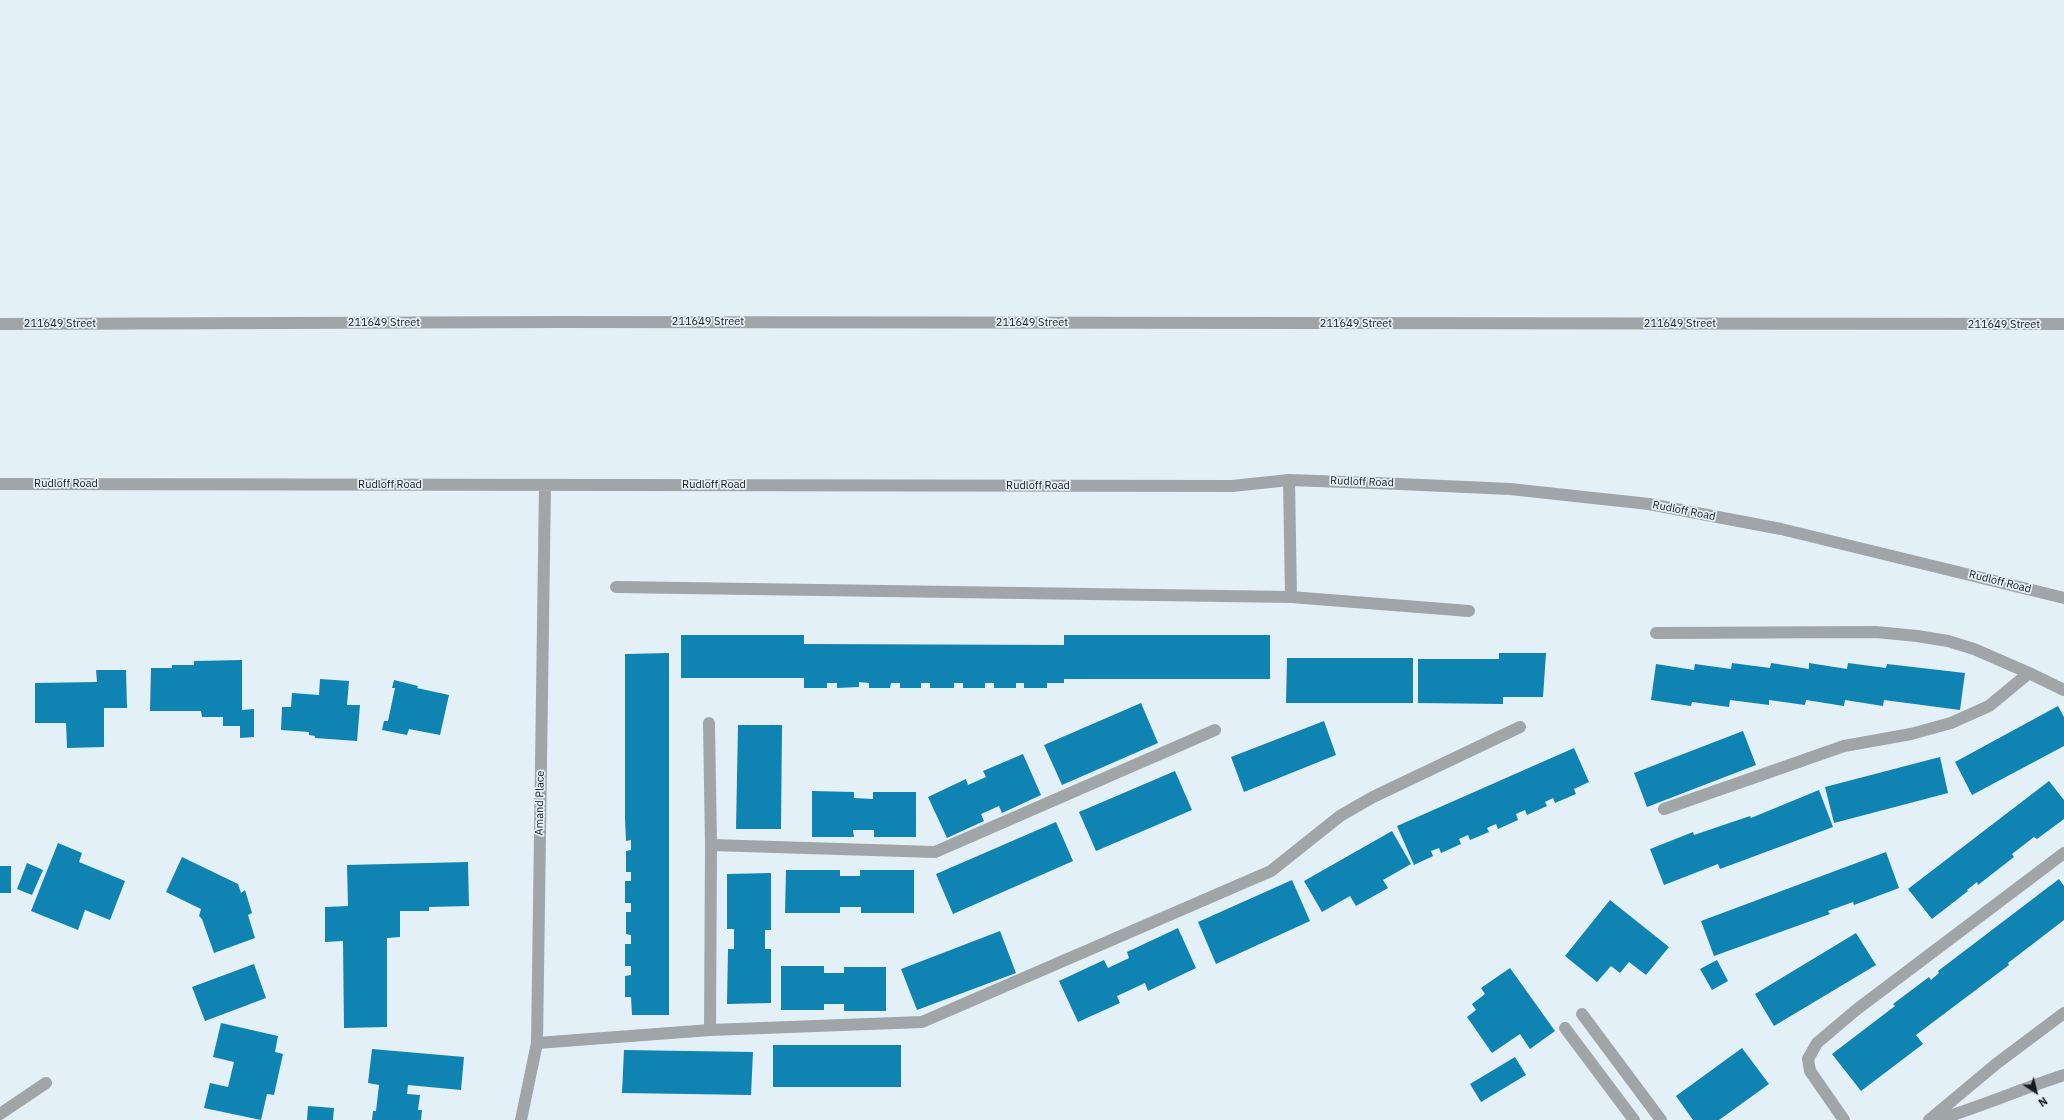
<!DOCTYPE html>
<style>
body{margin:0}
#map{position:relative;width:2064px;height:1120px;overflow:hidden;background:#e4f0f8;font-family:"IBM Plex Sans",sans-serif}
canvas{display:block}
.north{position:absolute;left:2016px;top:1072px;width:40px;height:40px;-webkit-text-stroke:3px #e4f0f8;paint-order:stroke;rotate:145deg;font-size:11px;font-weight:700;line-height:16px;text-align:center;color:#161b1e}
.north::after{content:'';display:block;margin:auto;width:14px;height:18px;background:#161b1e;clip-path:polygon(50% 0,100% 100%,50% 72%,0 100%)}
</style>
<div id="map">
<canvas width="2064" height="1120"></canvas>
<div class="north">N</div>
</div>
<script>
const ctx = document.querySelector('canvas').getContext('2d');
ctx.lineJoin = 'round';
function fill(path, color) { ctx.fillStyle = color; ctx.fill(path, 'evenodd'); }
function trace(path, color, width, dash) { ctx.strokeStyle = color; ctx.lineWidth = width; ctx.lineCap = dash ? 'butt' : 'round'; ctx.setLineDash(dash || []); ctx.stroke(path); }
function drawText(font, color, halo, rows, align = 'center') {
  ctx.font = font + ' "IBM Plex Sans",sans-serif'; ctx.lineWidth = 3.5; ctx.setLineDash([]); ctx.textBaseline = 'middle'; ctx.strokeStyle = halo; ctx.fillStyle = color; for (const [text, x, y, turn = 0] of rows) {
    ctx.save(); ctx.translate(x, y); ctx.rotate((+turn || 0) * Math.PI / 180); ctx.textAlign = isNaN(turn) ? turn : align; if (halo) ctx.strokeText(text, 0, 0); ctx.fillText(text, 0, 0); ctx.restore();
  }
}
const building = new Path2D(`
 M681,635H804V644L1064,645V635H1270V679H1064V683H1047V688H1024V683H1016V688H994V683H985V688H963V683H954V688H930V683H921V688H900V683H891L890,688H869V683L859,682V687L837,688V683H827V688H804V678H681Z
 M669,653V1015H632L631,997H625V976L631,975V966H625V944H631V935L626,934V912H631V903H625V881H631V872H626V851L631,850V840L626,841L625,818V654Z
 M1499,653H1546L1543,697H1503V704L1418,703V659H1499Z
 M1287,658H1413V703H1286Z
 M242,660V710L254,709V737L240,738V726H223V717H202L201,711H150L151,668H172V665H194V661Z
 M1732,663L1770,668L1771,663L1809,669V663L1847,669L1848,663L1886,668L1887,664L1965,673L1960,710L1884,700L1883,706L1845,700L1844,706L1806,700L1805,705L1769,700V705L1730,700L1729,707L1692,702L1691,706L1651,700L1656,664L1694,670L1695,664L1731,669Z
 M96,670H126L127,708H104V747L67,748L66,723H35V683L97,682Z
 M320,679L349,681L347,705H360L357,741L315,738V736L309,735V732L281,730L282,707H291L292,693L319,695Z
 M394,680L418,686L417,688L449,695L440,735L409,729L407,735L382,730L384,721H388L395,688H392Z
 M1141,703L1158,743L1062,785L1044,745Z
 M2058,706L2064,717V746L1972,795L1955,762Z
 M1324,721L1336,755L1244,792L1231,757Z
 M738,725H782L781,829H736Z
 M1743,731L1756,765L1647,807L1634,773Z
 M1574,748L1589,782L1574,789L1576,794L1555,803L1553,798L1545,802L1547,806L1527,815L1525,810L1516,814L1518,820L1498,829L1496,824L1487,828L1489,832L1470,840L1468,835L1459,839L1461,844L1441,853L1439,848L1431,851L1433,856L1414,865L1397,826Z
 M1023,754L1041,795L1002,813L999,806L981,814L984,821L947,838L928,797L966,779L968,785L986,777L983,771Z
 M1940,757L1948,793L1834,823L1825,787Z
 M1175,771L1192,810L1096,851L1079,812Z
 M2049,781L2064,800V819L2037,839L2034,837L2012,854L2014,857L1978,885L1977,882L1967,890L1968,891L1932,919L1908,889Z
 M1819,790L1833,827L1720,869L1718,864L1664,885L1650,849L1693,832L1694,835L1750,816L1751,818Z
 M812,791L854,792V798L873,799V792H916V837H874V830H853L854,837H812Z
 M1056,822L1073,861L953,914L936,874Z
 M1392,831L1411,864L1383,880L1388,888L1356,906L1350,896L1322,912L1304,881Z
 M58,843L82,853L79,862L125,881L110,920L85,910L78,930L31,911Z
 M1886,852L1899,888L1854,905L1853,902L1828,911L1830,914L1714,956L1701,921Z
 M182,857L238,884L241,893L245,890L252,913L248,915L255,938L214,953L202,919L199,916L201,909L166,892Z
 M468,862L469,906L429,907V911H400V937L387,938V1027L344,1028L343,941L325,942V907L348,906L347,865Z
 M27,863L43,870L32,895L17,889Z
 M0,866H11V893H0Z
 M786,870H840V876H860V870H914V913H861V907H840V913H785Z
 M771,873V930H765V949H771V1003L727,1004L728,949H734V929H727V874Z
 M2059,879L2064,886V920L2008,963L2009,965L1916,1035L1923,1044L1861,1091L1832,1054L1895,1006L1893,1004L1929,977L1931,980L1939,973L1938,971Z
 M1292,880L1310,921L1216,964L1198,922Z
 M1610,900L1669,947L1646,975L1629,962L1620,973L1611,966L1597,982L1565,956Z
 M1178,928L1196,968L1148,991L1145,983L1117,996L1120,1003L1078,1022L1059,981L1104,960L1108,968L1129,958L1127,952Z
 M1000,931L1016,973L917,1010L901,969Z
 M1856,933L1876,965L1774,1026L1755,994Z
 M1717,960L1728,981L1712,990L1700,969Z
 M254,964L266,998L205,1021L192,987Z
 M781,966H824V973H844V967H886V1011H844V1004H824V1010H781Z
 M1510,968L1555,1031L1530,1049L1520,1034L1492,1053L1467,1017L1476,1010L1472,1004L1485,994L1481,988Z
 M221,1023L278,1036L275,1052L283,1054L274,1095L267,1094L261,1120L204,1108L210,1083L228,1087L234,1062L213,1057Z
 M773,1045H901V1087H773Z
 M1742,1048L1769,1084L1719,1120H1693L1676,1096Z
 M372,1049L464,1057L461,1090L408,1085L407,1094L420,1095L418,1110H422L421,1120H372L373,1111H376L379,1085L368,1083Z
 M624,1050L753,1052L751,1095L622,1093Z
 M1515,1057L1526,1075L1481,1102L1470,1084Z
 M308,1106L334,1108L333,1120H307Z`);
const service = new Path2D(`
 M0,324L561,322L2064,324
 M709,723L711,845L710,1030
 M711,845L935,852L1215,730
 M1582,1014L1661,1120
 M1565,1028L1634,1120
 M537,1043L710,1030L922,1022L1271,871L1340,816L1373,797L1520,727`);
const minor = new Path2D(`
 M0,484L1232,486L1289,480L1400,484L1510,489L1649,504L1781,529L2064,598
 M616,587L1291,597L1289,480
 M1291,597L1469,611
 M1656,633L1876,632L1917,636L1948,641L1974,649L2029,673
 M1664,809L1844,746L1911,734L1951,723L1989,706L2029,673L2064,690
 M0,1114L46,1083
 M521,1120L537,1043L545,485
 M1844,1120L1810,1071L1808,1059L1817,1043L1856,1010L2064,853
 M1929,1120L1996,1064L2064,1013
 M1937,1120C1980,1107 2021,1089 2064,1075`);
const streetNames = [
 ["211649 Street",708,322],
 ["211649 Street",384,323],
 ["211649 Street",1032,323],
 ["211649 Street",60,324],
 ["211649 Street",1356,324],
 ["211649 Street",1680,324],
 ["211649 Street",2004,325],
 ["Rudloff Road",1362,482,2],
 ["Rudloff Road",66,484],
 ["Rudloff Road",390,485],
 ["Rudloff Road",714,485],
 ["Rudloff Road",1038,486],
 ["Rudloff Road",1684,511,11],
 ["Rudloff Road",2000,582,14],
 ["Amand Place",540,803,-89]
];
fill(building, '#0f83b2');
trace(service, '#a0a5a8', 12);
trace(minor, '#a0a5a8', 12);
drawText('11px', '#161b1e', '#e4f0f8', streetNames);
</script>
